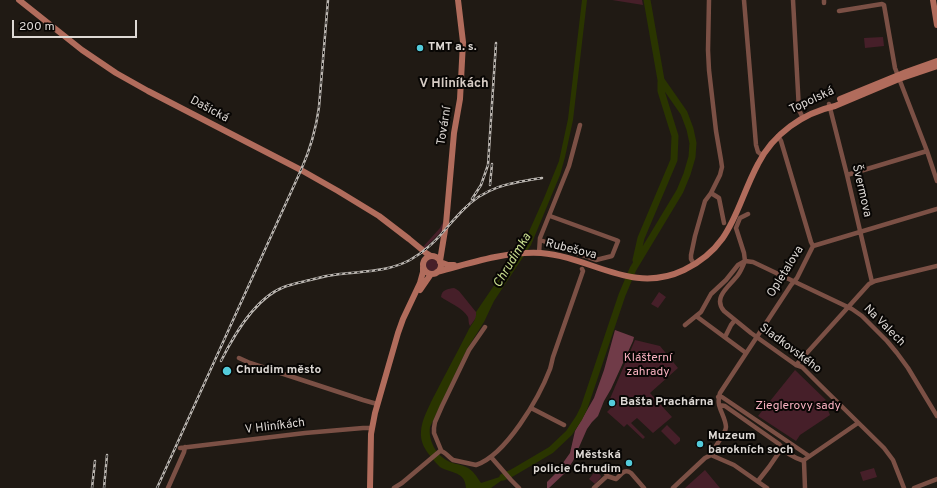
<!DOCTYPE html>
<meta charset="utf-8">
<style>
body{margin:0}
#map{position:relative;width:937px;height:488px;overflow:hidden;background:#201a14;font-family:Overpass,sans-serif}
canvas{display:block}
.scale{position:absolute;left:12px;top:20px;width:125px;height:18px;box-sizing:border-box;border:2px solid #ded9d5;border-top:0;padding-left:5px;font-size:12px;line-height:14px;white-space:nowrap;color:#ded9d5;-webkit-text-stroke:3px #080604;paint-order:stroke}
</style>
<div id="map">
<canvas width="937" height="488"></canvas>
<div class="scale">200 m</div>
</div>
<script>
const ctx = document.querySelector('canvas').getContext('2d');
ctx.lineJoin = 'round';
function fill(path, color) { ctx.fillStyle = color; ctx.fill(path, 'evenodd'); }
function trace(path, color, width, dash) { ctx.strokeStyle = color; ctx.lineWidth = width; ctx.lineCap = dash ? 'butt' : 'round'; ctx.setLineDash(dash || []); ctx.stroke(path); }
function drawText(font, color, halo, rows, align = 'center') {
  ctx.font = font + ' Overpass,sans-serif'; ctx.lineWidth = 4; ctx.setLineDash([]); ctx.textBaseline = 'middle'; ctx.strokeStyle = halo; ctx.fillStyle = color; for (const [text, x, y, turn = 0] of rows) {
    ctx.save(); ctx.translate(x, y); ctx.rotate((+turn || 0) * Math.PI / 180); ctx.textAlign = isNaN(turn) ? turn : align; if (halo) ctx.strokeText(text, 0, 0); ctx.fillText(text, 0, 0); ctx.restore();
  }
}
const green = new Path2D(`
 M612,0H642L643,5Z
 M883,37L884,46L865,48L864,38Z
 M444,220L442,231L424,249L422,248L440,228Z
 M426 265a6 6 0 1 1 12 0a6 6 0 1 1-12 0Z
 M454,288L456,289L459,291L476,312V318L470,326C468,323 469,320 468,317C463,308 448,302 441,297C442,289 448,289 454,288Z
 M659,292L666,297L658,308L651,304Z
 M635,340L660,346L678,368L650,393L672,417L653,433L637,418L631,423L645,437L643,439L627,424L624,427L607,412L615,404V402L614,400L611,399L609,401Z
 M795,370L826,400L824,401L830,415L800,435L796,441L758,416Z
 M667,425L680,438V441L675,445L661,431Z
 M874,468L877,477L863,481L860,472Z
 M596,470L601,476V477L595,484L589,479Z
 M705,470L720,488H685Z`);
const forest = new Path2D(`
 M615,330L634,337L633,341L611,389L604,401L598,416L592,422L587,429L573,461L565,473L549,488H547V482L555,474L570,453L575,431L594,398L604,370Z`);
const water = new Path2D(`
 M582,0H587L573,120L565,157L560,175L531,245L494,301L484,322L467,349L430,427C428,440 436,455 448,461C453,464 460,464 466,467C473,470 477,477 481,483L512,473L491,488H466C465,471 452,474 440,467C437,464 434,461 432,458C425,450 420,442 421,431C422,420 427,411 431,402C443,378 456,355 468,331C471,324 477,320 476,312L512,259L527,236L544,198L559,161L568,119Z`);
const river = new Path2D(`
 M636,260L641,238L674,160L675,136L661,91V82
 M503,477L512,473L551,450L569,433L579,418L584,408L622,295L633,269L680,191L687,174L692,157L693,143L690,129L684,113L661,80L647,0`);
const street = new Path2D(`
 M744,0L756,145L758,152L762,155
 M793,0L799,110L803,118
 M824,0V3
 M839,11L882,4L884,5L895,68L927,151L937,181
 M829,104L847,175L872,282
 M778,136L781,141L811,242L813,246
 M847,175L927,151
 M711,193L719,198L724,223
 M543,241L596,260L612,256L618,241L616,240L550,216
 M539,253L540,238L569,166L580,125
 M694,264L691,259V255L695,236L705,201L711,193L720,175L722,167L721,160L716,131L709,70L708,50L709,0
 M696,316L746,353
 M685,325L701,312L711,294L726,280L738,265L745,261L744,253L736,228L740,218L748,214
 M725,337L731,325L735,320
 M239,358L250,363L363,400L377,404
 M796,365L869,284L875,281L937,266
 M718,397H722L809,456
 M719,405L725,406L779,444C784,452 795,458 804,461
 M531,408L564,425
 M180,448L305,433L363,428H372
 M441,450L434,433V428L435,422L442,406L469,350L485,327
 M711,455L734,465L767,488
 M491,457L511,480L519,488
 M600,468L607,474V476
 M607,476L616,479C621,475 624,468 631,473L644,488
 M758,481L769,467L782,448
 M168,488L184,452L185,447
 M394,488L402,483L440,451C445,451 448,457 453,460L476,465C506,455 539,398 550,369C551,366 552,361 553,357L583,271L582,269
 M594,488L607,476
 M673,488L705,458L711,455C714,447 726,433 726,427C725,414 715,407 720,393L791,285L797,278L813,246L937,209
 M805,488L804,462V460L858,423
 M904,488L893,460L884,448L818,383L802,367L796,365L751,333L724,311C712,297 730,286 738,275C741,271 743,266 745,261L753,262L852,309L862,316L887,341L897,353L908,368L937,416
 M914,488L937,479`);
const secondary = new Path2D(`
 M19,0L82,50L116,73L148,91L301,170L338,191L379,216L409,239L426,253L431,256
 M933,0L937,25
 M840,99L906,72L937,61
 M423 265a9 9 0 1 1 18 0a9 9 0 1 1-18 0Z
 M440,261L446,224L454,133L460,99L463,42L458,0
 M440,262L448,265H454
 M437,272C470,263 507,251 541,253C592,257 632,295 684,270C734,246 735,207 758,164C773,134 803,113 835,106L899,79L937,66
 M420,290L431,274
 M370,488L371,434L375,413L398,333L403,319L420,283L423,272V267`);
const rail = new Path2D(`
 M490,185L492,164
 M472,199L481,185L488,165L496,43
 M221,361C234,335 255,298 284,287C292,284 302,282 310,280C320,277 330,275 340,274C365,271 387,272 410,260C435,246 444,229 463,210C486,186 510,183 542,178
 M92,488L95,461
 M104,488L107,455
 M157,488L301,170C310,150 316,129 319,107L328,0`);
const markers = [
 [420,48,4,"#53cbdb"],
 [227,371,5,"#53cbdb"],
 [612,403,4,"#53cbdb"],
 [700,444,4,"#53cbdb"],
 [629,463,4,"#53cbdb"]
];
const poiNames = [
 ["TMT a. s.",428,48],
 ["Chrudim město",236,371],
 ["Bašta Prachárna",620,403],
 ["Muzeum",708,437],
 ["barokních soch",708,451],
 ["Městská",621,456,"right"],
 ["policie Chrudim",621,470,"right"]
];
const streetNames = [
 ["Topolská",812,101,-25],
 ["Dašická",209,110,28],
 ["Tovární",445,126,-81],
 ["Švermova",861,191,77],
 ["Rubešova",571,250,14],
 ["Opletalova",786,272,-58],
 ["Na Valech",884,326,45],
 ["Sladkovského",790,349,37],
 ["V Hliníkách",275,427,-7]
];
const parkNames = [
 ["Klášterní",648,359],
 ["zahrady",648,373],
 ["Zieglerovy sady",798,407]
];
const neighbourhoodNames = [
 ["V Hliníkách",454,84]
];
const waterNames = [
 ["Chrudimka",513,261,-59]
];
fill(green, '#461f29');
fill(forest, '#703b48');
fill(water, '#2a3500');
trace(river, '#2a3500', 7);
trace(street, '#7b5045', 4.5);
trace(secondary, '#b16c5c', 6);
trace(rail, '#bbb6b1', 2.5);
trace(rail, '#080604', 1, [3]);
for (const [x, y, r, color] of markers) { const dot = new Path2D(); dot.arc(x, y, r, 0, 2 * Math.PI); ctx.fillStyle = color; ctx.fill(dot); trace(dot, '#080604', 1.5); }
drawText('bold 12px', '#ded9d5', '#080604', poiNames, 'left');
drawText('12px', '#ded9d5', '#080604', streetNames);
drawText('12px', '#f7b0bf', '#080604', parkNames);
drawText('bold 13px', '#d5cbc4', '#080604', neighbourhoodNames);
drawText('italic 13px', '#c6db8c', '#080604', waterNames);
</script>
